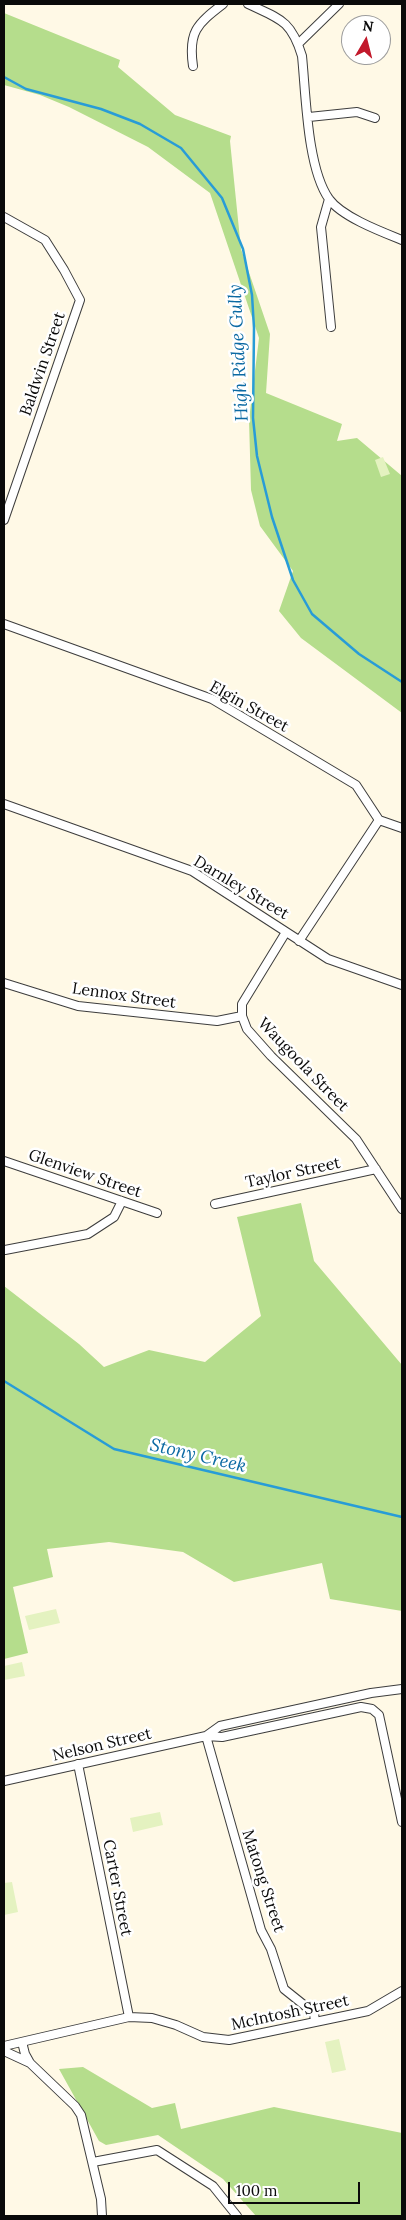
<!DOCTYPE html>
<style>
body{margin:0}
#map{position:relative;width:406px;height:2220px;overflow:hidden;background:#fff9e6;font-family:Lora,serif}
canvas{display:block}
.frame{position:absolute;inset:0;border:5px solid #0a0a0a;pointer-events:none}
.north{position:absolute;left:341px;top:15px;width:50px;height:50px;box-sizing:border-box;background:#fff;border:1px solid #9d9d9d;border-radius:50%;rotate:8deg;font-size:14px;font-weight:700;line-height:20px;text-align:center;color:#0a0a0a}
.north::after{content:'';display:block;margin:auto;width:18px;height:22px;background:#c2192b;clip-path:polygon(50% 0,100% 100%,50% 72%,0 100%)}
.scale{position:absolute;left:228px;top:2182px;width:132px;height:22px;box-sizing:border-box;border:2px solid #0a0a0a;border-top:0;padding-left:6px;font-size:15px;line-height:18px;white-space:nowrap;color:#0a0a0a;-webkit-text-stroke:4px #fff;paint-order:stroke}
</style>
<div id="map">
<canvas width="406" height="2220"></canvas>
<div class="frame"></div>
<div class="north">N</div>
<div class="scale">100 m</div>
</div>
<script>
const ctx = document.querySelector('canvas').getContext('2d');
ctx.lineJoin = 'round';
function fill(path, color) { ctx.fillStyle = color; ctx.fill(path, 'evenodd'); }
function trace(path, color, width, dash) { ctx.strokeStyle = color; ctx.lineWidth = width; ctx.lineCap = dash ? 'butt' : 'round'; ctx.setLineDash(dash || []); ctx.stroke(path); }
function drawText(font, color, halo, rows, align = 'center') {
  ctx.font = font + ' Lora,serif'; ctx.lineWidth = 5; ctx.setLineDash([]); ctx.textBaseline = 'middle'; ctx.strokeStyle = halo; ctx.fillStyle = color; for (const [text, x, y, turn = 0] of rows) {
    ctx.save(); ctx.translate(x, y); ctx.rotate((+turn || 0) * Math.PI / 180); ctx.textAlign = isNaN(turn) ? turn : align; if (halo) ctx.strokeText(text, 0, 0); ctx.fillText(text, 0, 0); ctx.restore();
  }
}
const forest = new Path2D(`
 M4,13L120,60L118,67L175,115L231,136L230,141L241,249L270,334L266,393L342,424L337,441L357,438L402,476V713L301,638L279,611L293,571L260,526L251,490L249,420L259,338L210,193L148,147L69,107L40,95L4,85Z
 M301,1203L314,1261L402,1365V1611L330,1599L322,1563L234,1582L183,1552L109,1542L47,1549L53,1577L13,1587L28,1653L4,1659V1286L79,1344L104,1367L149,1350L205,1362L261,1316L237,1217Z
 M83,2067L152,2108L175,2103L181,2129L274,2107L402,2133V2216H256L223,2179L158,2135L106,2145L99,2141L59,2069Z`);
const pitch = new Path2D(`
 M383,457L390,474L381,477L375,460Z
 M56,1609L60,1623L29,1630L25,1616Z
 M22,1662L25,1676L4,1680V1666Z
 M160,1812L163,1825L133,1832L130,1818Z
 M12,1882L18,1912L4,1915V1883Z
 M339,2039L346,2070L332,2073L325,2042Z`);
const stream = new Path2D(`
 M4,77L26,89L101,109L140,124L181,148L222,198L243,249L252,295L254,328L253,418L257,456L272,517L293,580L312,614L359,654L402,682
 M4,1381L114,1449L402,1517`);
const street = new Path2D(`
 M248,4C280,19 291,20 302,56C306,95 307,168 329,199C342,217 382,232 402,240
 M298,44L339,4
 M193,66C188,32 197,24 223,4
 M309,117L357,112L375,118
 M329,199L321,227L331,327
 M4,217L45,240L64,270L80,300L4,520
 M4,624L212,699L356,785L379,820L402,828
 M4,804L192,871L328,959L402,985
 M286,932L242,1004V1016L247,1029L271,1056L356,1139L402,1209
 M299,941L379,820
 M4,983L78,1006L217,1021L242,1016
 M4,1161L157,1213
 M215,1204L376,1169
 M5,1250L88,1234L114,1217L122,1201
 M206,1736L261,1930L271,1949L284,1989L314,2013L315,2022
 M206,1736L220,1726L371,1693L402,1689
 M78,1764L129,2017
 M4,1781L206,1736L222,1737L361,1707L372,1709L379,1715L402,1822
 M22,2042L25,2054L30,2063L75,2106L81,2115L101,2199L102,2216
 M4,2046L129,2017L152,2018L176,2025L203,2037L229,2040L368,2011L402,1991
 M4,2051L30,2063
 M93,2162L157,2150L213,2186L237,2216`);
const streetNames = [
 ["Baldwin Street",43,364,-71],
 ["Elgin Street",249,707,29],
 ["Darnley Street",241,888,31],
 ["Lennox Street",124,996,8],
 ["Waugoola Street",303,1065,46],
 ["Taylor Street",293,1173,-12],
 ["Glenview Street",85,1174,19],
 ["Nelson Street",102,1745,-13],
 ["Matong Street",263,1881,72],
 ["Carter Street",117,1888,79],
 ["McIntosh Street",290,2013,-12]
];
const waterNames = [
 ["High Ridge Gully",239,353,-93],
 ["Stony Creek",198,1456,13]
];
fill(forest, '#b5dd8c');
fill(pitch, '#e4f2c0');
trace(stream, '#289cd7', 2.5);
trace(street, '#3d3d3d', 10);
trace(street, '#fff', 8);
drawText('16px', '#0a0a0a', '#fff', streetNames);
drawText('italic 18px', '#0c6aa3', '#fff', waterNames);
</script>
